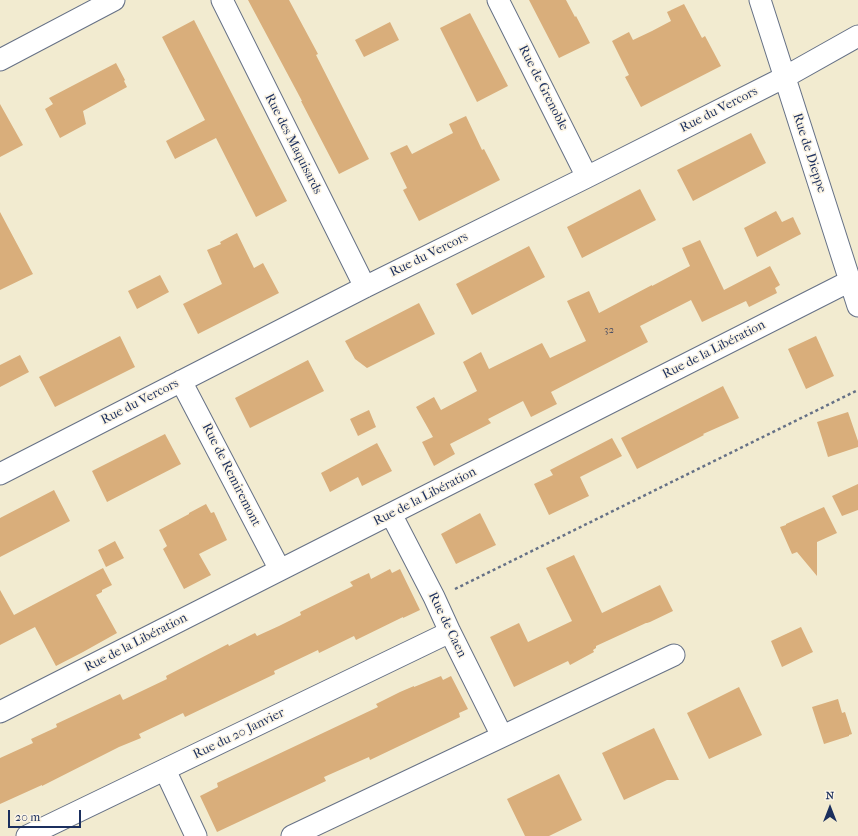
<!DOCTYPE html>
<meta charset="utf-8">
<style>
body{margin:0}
#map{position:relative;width:858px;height:836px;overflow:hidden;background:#f2ebd0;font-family:"IM FELL French Canon",serif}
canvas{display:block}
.north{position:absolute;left:810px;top:788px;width:40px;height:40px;-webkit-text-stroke:3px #fcf5e5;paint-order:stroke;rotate:0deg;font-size:11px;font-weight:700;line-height:16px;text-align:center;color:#1b2f5e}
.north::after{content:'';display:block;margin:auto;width:14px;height:18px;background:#1b2f5e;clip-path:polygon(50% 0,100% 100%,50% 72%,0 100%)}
.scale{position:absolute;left:8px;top:810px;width:73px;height:18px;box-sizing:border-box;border:2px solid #1b2f5e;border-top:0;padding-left:5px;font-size:12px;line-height:14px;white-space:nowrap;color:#1b2f5e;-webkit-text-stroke:3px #fcf5e5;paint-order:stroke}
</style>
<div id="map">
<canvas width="858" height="836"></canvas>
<div class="north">N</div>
<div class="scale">20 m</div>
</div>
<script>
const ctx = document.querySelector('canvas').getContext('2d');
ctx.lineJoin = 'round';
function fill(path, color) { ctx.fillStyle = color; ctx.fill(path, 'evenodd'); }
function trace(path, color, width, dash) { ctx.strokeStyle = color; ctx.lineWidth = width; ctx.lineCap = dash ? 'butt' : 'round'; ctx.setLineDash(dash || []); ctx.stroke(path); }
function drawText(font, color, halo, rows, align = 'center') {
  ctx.font = font + ' "IM FELL French Canon",serif'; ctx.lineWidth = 3; ctx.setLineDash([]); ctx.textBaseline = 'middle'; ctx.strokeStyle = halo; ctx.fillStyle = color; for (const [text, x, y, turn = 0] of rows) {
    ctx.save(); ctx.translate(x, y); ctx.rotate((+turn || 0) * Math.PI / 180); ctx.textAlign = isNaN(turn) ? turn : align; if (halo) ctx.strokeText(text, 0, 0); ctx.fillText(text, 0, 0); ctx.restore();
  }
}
const building = new Path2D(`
 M248,0H289L318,54L316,55L369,159L339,174L301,101H302Z
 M529,0H566L575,17L576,16L590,43L559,58Z
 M684,4L702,38L705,36L721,66L641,107L625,77L629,75L612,41L629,32L633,40L652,31L671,21L667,12Z
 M470,13L508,86L477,102L440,28Z
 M194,20L287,201L256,217L216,138L175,159L166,141L205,120L162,37Z
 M390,22L399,40L364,57L355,40Z
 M116,63L125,80L124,81L127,87L83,111L86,124L60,138L45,109L53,104L49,98Z
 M0,104L23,145L0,157Z
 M466,116L482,150L484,149L500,180L419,221L403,190L407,188L390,153L407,145L412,154L453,133L449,124Z
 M751,133L766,163L693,201L677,170Z
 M640,189L656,220L582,258L567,227Z
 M776,211L782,222L793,217L801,234L757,257L744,228Z
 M0,212L33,274L0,290Z
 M237,233L254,268L263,263L279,293L198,334L183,304L222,284L207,250L221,244L220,242Z
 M700,240L724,290L770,266L780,285L775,288L777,293L749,307L746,301L702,322L691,300L640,326L648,342L551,392L557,404L531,417L523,401L488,419L491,423L450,444L455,454L434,466L422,442L433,437L416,407L434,397L441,410L477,391L463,362L481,352L489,369L542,343L550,358L586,341L567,301L589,291L599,313L652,285V286L690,266L682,248Z
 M529,246L545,277L472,315L456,284Z
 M160,275L169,292L137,309L128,291Z
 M419,303L435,334L367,368L355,359L345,341Z
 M120,336L135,367L55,407L39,377Z
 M816,336L834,376L806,389L788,349Z
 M20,355L29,372L0,387V365Z
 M308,360L324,391L250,428L235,398Z
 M723,386L739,418L703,434L704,435L637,469L621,438Z
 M369,410L376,427L358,436L350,419Z
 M848,412L858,441V447L828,457L817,422Z
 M165,434L181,464L107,502L92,471Z
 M612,438L622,456L580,477L589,496L549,515L534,484L553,475L550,470Z
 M377,443L392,471L362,486L358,477L330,492L321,473Z
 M858,484V510L842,516L832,496Z
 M54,490L70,521L0,557V518Z
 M206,504L211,513L214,512L227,540L199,554L211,575L184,589L163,549L167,546L159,530L189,514V513Z
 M824,507L837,533L817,542V576L797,552L792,554L780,527L786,525V524Z
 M480,513L496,545L456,564L441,534Z
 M115,541L124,558L106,567L98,550Z
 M574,555L602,613L660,585L673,611L650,622L647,623H646L596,646V648L593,650L594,652L570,665L568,661L514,687L490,637L519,623L528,642L572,621L546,568Z
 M103,568L112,585L102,590V592L96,595L117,633L83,652L56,666L35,627L0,645V590L14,615Z
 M390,569L392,573L400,569L420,610L403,618V617L356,640L354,636L319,653L318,650L274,671L275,674L185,717L183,713L158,725L139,734L141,738L119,747L42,786V785L0,804V758L33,743L31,739L57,727L56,724L120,694L123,700L167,679L166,676L228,644L229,646L255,633L257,636L279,626L301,615L300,612L353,586L350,582L369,573L371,579Z
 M801,627L813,652L782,667L771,641Z
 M441,676L443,680L451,676L468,709L459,713L460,717L370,760L369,757L324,777L326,781L217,832L200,796L218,787L217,783L378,707L376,704L400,692L414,686V687Z
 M739,687L762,735L709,759L687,713Z
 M838,699L842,713L845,712L852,734L849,735V736L824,744L812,707Z
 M654,728L679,780H667L624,800L602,753Z
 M559,774L582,820L549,836H525L507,799Z`);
const path = new Path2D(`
 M455,589L858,390`);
const minor = new Path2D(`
 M222,0L365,287
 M498,0L587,177
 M760,0L858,306
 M0,60L114,0
 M181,381L280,570
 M0,474L365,287L587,177L785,77L858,36
 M391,514L434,597L450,632L502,736
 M0,712L850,281
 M165,770L196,836
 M27,836L450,632
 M292,836L674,655`);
const numberNames = [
 ["32",609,330]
];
const streetNames = [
 ["Rue de Grenoble",543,88,63],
 ["Rue du Vercors",719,110,-27],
 ["Rue des Maquisards",293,144,63],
 ["Rue de Dieppe",809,153,72],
 ["Rue du Vercors",429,255,-26],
 ["Rue de la Libération",714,350,-27],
 ["Rue du Vercors",140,402,-27],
 ["Rue de Remiremont",231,475,63],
 ["Rue de la Libération",425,497,-27],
 ["Rue de Caen",447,625,64],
 ["Rue de la Libération",136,643,-27],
 ["Rue du 20 Janvier",239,734,-26]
];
fill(building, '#d9ae7b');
trace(minor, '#667186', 23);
trace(path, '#667186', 2.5, [3, 3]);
trace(minor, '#fff', 21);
drawText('11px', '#4a4f65', null, numberNames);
drawText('13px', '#1b2f5e', '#fcf5e5', streetNames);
</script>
